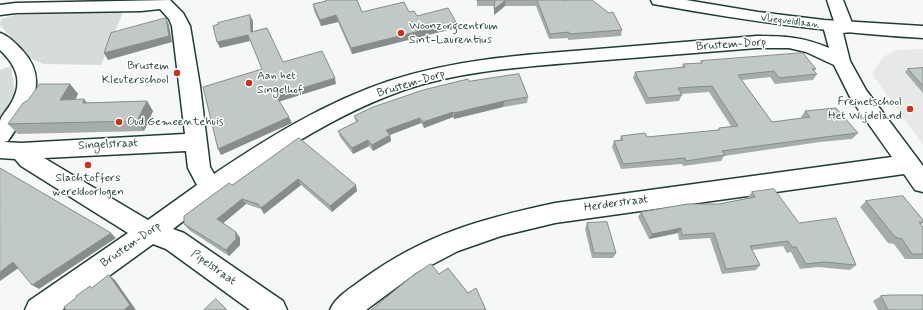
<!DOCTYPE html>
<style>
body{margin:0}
canvas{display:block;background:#f6f7f7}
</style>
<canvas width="923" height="310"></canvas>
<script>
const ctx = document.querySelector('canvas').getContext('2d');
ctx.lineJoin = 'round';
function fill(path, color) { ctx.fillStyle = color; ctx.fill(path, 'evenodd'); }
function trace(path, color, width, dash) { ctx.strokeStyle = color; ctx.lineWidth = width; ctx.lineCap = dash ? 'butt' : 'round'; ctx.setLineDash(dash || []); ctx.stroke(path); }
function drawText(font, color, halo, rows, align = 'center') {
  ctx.font = font + ' Mynerve,sans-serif'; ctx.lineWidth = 3; ctx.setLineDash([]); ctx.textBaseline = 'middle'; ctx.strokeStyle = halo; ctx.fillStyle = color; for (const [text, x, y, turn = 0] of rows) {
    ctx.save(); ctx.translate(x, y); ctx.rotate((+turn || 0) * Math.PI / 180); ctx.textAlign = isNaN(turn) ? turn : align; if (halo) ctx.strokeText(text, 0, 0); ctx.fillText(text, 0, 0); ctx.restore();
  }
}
const built = new Path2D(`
 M923,49V145L872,74L883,57L897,50Z`);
const green = new Path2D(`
 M123,12L101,65L43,64L30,58L0,25L1,19L15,15Z
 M11,66L16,101L0,122V70Z`);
const minor = new Path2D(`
 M170,0L183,13L190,26L200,86L210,167L214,174C269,137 326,102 389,81C453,60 519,55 586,50C643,45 700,41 757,36C785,36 803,37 829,48L823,26L826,22L834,21L827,0H843L854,28L851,32L843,33L850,61L866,90L923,166V192L915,190L904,174L555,223L501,236L458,251L416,273L366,310H330C336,296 351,288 363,279C425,234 481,219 555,203L892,157L851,99L834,65L806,52L789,48H757C698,53 640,57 581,62C522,67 461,71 404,90C319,120 244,175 173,229L184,233L283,301L287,310H250L166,249L153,244L62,310H25L29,301L128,233L21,166L15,159L0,158C0,147 0,132 0,121C1,116 7,110 10,105C24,83 17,66 0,50V33C9,36 15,43 22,50C52,82 28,112 8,141L4,142L21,143L185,134L172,26L169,19L160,9L141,11L16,13L0,15V5L16,3ZM186,151L188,168L197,185L148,220L44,158Z`);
const major = new Path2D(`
 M651,0H686L758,12L824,20L923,26V38C834,33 747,21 659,5L653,4Z`);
const wall = new Path2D(`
 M325,0H357L362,12H409L417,16L456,28L352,54L338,22L321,26L314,11L313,4L326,1Z
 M477,0L565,1L622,30L621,36L568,40V38L549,39L536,6H505L494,15V6H477Z
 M701,61L816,69L814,71L817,74L813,80L775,84L770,77L742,80L772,122L802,118L801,117L805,111L858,133L852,139L820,142L724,156L721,161L683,166L682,164L621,169L612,147L614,141L620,140L621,136L647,137L718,130L719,128L731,126L709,92L681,94L682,95L679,101L646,104L633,78L635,72L682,67L683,64L701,63Z
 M923,68V93L905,72L908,69Z
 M469,81L528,97L527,103L503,107L454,119L453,117L424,128L421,123L390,135L391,141L373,151L369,146L353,154L340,137L338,131L356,122L354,116Z
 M70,84L78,94L75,100L87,103L147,101L153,111L144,131L18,134L8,124Z
 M299,138L357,191L332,212L301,185L264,214L261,209L246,204L223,223L236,232L240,238V245L229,256L189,230L184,224L232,185Z
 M752,192L799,223L856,265L850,270L818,267L800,269L791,252L787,253L783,246L752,250L760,265L756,270L722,274L710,238L679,240L678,233L649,239L638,217L641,212L719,204L748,198V197Z
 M866,201L923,220V223L921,224L923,227V259H905L894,244L888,243L860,207Z
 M587,223L616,253L613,258H592L585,229Z
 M881,296L923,310H878L873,301Z`);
const shadedWall = new Path2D(`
 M506,0L505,6L494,15V9Z
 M250,15L253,21V38L251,32Z
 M336,15L338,22L321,26L320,20Z
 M166,18L169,25L172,42L108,60L104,53Z
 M456,22V28L352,54L351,48Z
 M248,35L250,41L220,48L217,42Z
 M335,78L336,84L278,102L276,96Z
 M70,84L78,94L69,111L60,100Z
 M84,99L93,110L83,103Z
 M147,101L153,111L144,131L137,121Z
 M504,101L503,107L454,119V113Z
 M453,112V117L424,128L423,122Z
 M289,117L292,123L221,155L218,149Z
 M420,118L421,123L387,136L386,130Z
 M390,135L391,141L373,151L372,145Z
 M368,140L369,146L353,154L352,148Z
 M298,179L301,185L264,214L261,208Z
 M356,185L357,191L332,212L330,206Z
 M242,199L246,204L221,225L217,219Z
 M681,228L678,233L649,239L652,234Z
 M236,232L240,238V245L229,256L226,250Z
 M111,233L116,238L39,289L32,285Z
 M13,262L20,267L0,281V272Z
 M109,275L115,280L136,310H124Z`);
const building = new Path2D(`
 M326,0H357L362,12L404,2L409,12L414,11L417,16L448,8L456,22L351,48L336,15L320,20L313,4L326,1Z
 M477,0H564L565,1L567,0H592L609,13L613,12L622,30L569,34V32L550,34L537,0H506L494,9L495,0Z
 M250,15L251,32L267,28L283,62L322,51L335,78L276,96L289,117L218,149L203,87L262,69L248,35L217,42L213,26L219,24L218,23Z
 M166,18L169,36L104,53L111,33Z
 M803,53L816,69H812L817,74L779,78L774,71L738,75L772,122L810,117L805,111L836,108L858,133L825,137L722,151L725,155L686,161L685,158L623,164L614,141L623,140L621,136L645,133L647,137L719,130V128L738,126L712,86L678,88L682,95L648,98L635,72L685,67L683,64L702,63L701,61Z
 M923,68V86L908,69Z
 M519,74L528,97L504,101L454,113L453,112L423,122L420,118L386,130L390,135L372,145L368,140L352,148L338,131L358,121L354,116L373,107L423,90L468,79L469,81Z
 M40,84H70L60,100L84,99L83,103L147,101L137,121L8,124L23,103L28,100Z
 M299,138L356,185L330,206L298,179L261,208L258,204L242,199L217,219L236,232V239L226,250L184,224V216L229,183L232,185Z
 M0,168L111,233L32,285L13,262L0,272Z
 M774,189L799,223L836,218L856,265L824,262L806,264L796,247H792L788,241L750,246L760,265L726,269L714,233L682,235L681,228L652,234L641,212L687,204H719L755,197L752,192Z
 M903,196L923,220V222H919L923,227V254H912L902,239L895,237L866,201Z
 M607,222L616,253H594L587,223Z
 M431,264L439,274L448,268L468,293L476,288L486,310H371L411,277Z
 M109,275L130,305L124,310H66L64,307L77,297L76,296L90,286L91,288Z
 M891,295H923V310H888L881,296Z
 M216,299L227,310H204Z`);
const markers = [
 [401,33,4,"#c8321e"],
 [177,73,4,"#c8321e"],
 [249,83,4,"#c8321e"],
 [910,109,4,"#c8321e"],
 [119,122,4,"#c8321e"],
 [88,165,4,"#c8321e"]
];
const farStreetnames = [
 ["Vliegveldlaan",790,22,7]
];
const poiNames = [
 ["Woonzorgcentrum",409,26],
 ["Sint-Laurentius",409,40],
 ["Brustem",169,66,"right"],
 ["Kleuterschool",169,80,"right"],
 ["Aan het",257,76],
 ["Singelhof",257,90],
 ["Freinetschool",902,102,"right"],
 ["Het Wijdeland",902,116,"right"],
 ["Oud Gemeentehuis",127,122],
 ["Slachtoffers",88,178,"center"],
 ["wereldoorlogen",88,192,"center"]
];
const streetNames = [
 ["Brustem-Dorp",731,45,-4],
 ["Brustem-Dorp",411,84,-17],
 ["Singelstraat",108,145,-3],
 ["Herderstraat",616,204,-8],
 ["Brustem-Dorp",131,245,-35],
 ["Pipelstraat",213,268,35]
];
fill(built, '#e6e9e8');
fill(green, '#d6dcdb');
trace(minor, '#1f3d34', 3);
trace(major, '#1f3d34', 3);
fill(minor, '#fff');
fill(major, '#fff');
fill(wall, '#a5adaa');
fill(shadedWall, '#868d8b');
fill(building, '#c0c9c6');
trace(building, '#868d8b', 1);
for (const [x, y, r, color] of markers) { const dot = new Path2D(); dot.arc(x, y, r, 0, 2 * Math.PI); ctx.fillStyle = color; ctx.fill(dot); trace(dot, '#fff', 1.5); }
drawText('10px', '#1f3d34', '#fff', farStreetnames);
drawText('12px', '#1f3d34', '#fff', poiNames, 'left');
drawText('12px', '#1f3d34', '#fff', streetNames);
</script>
